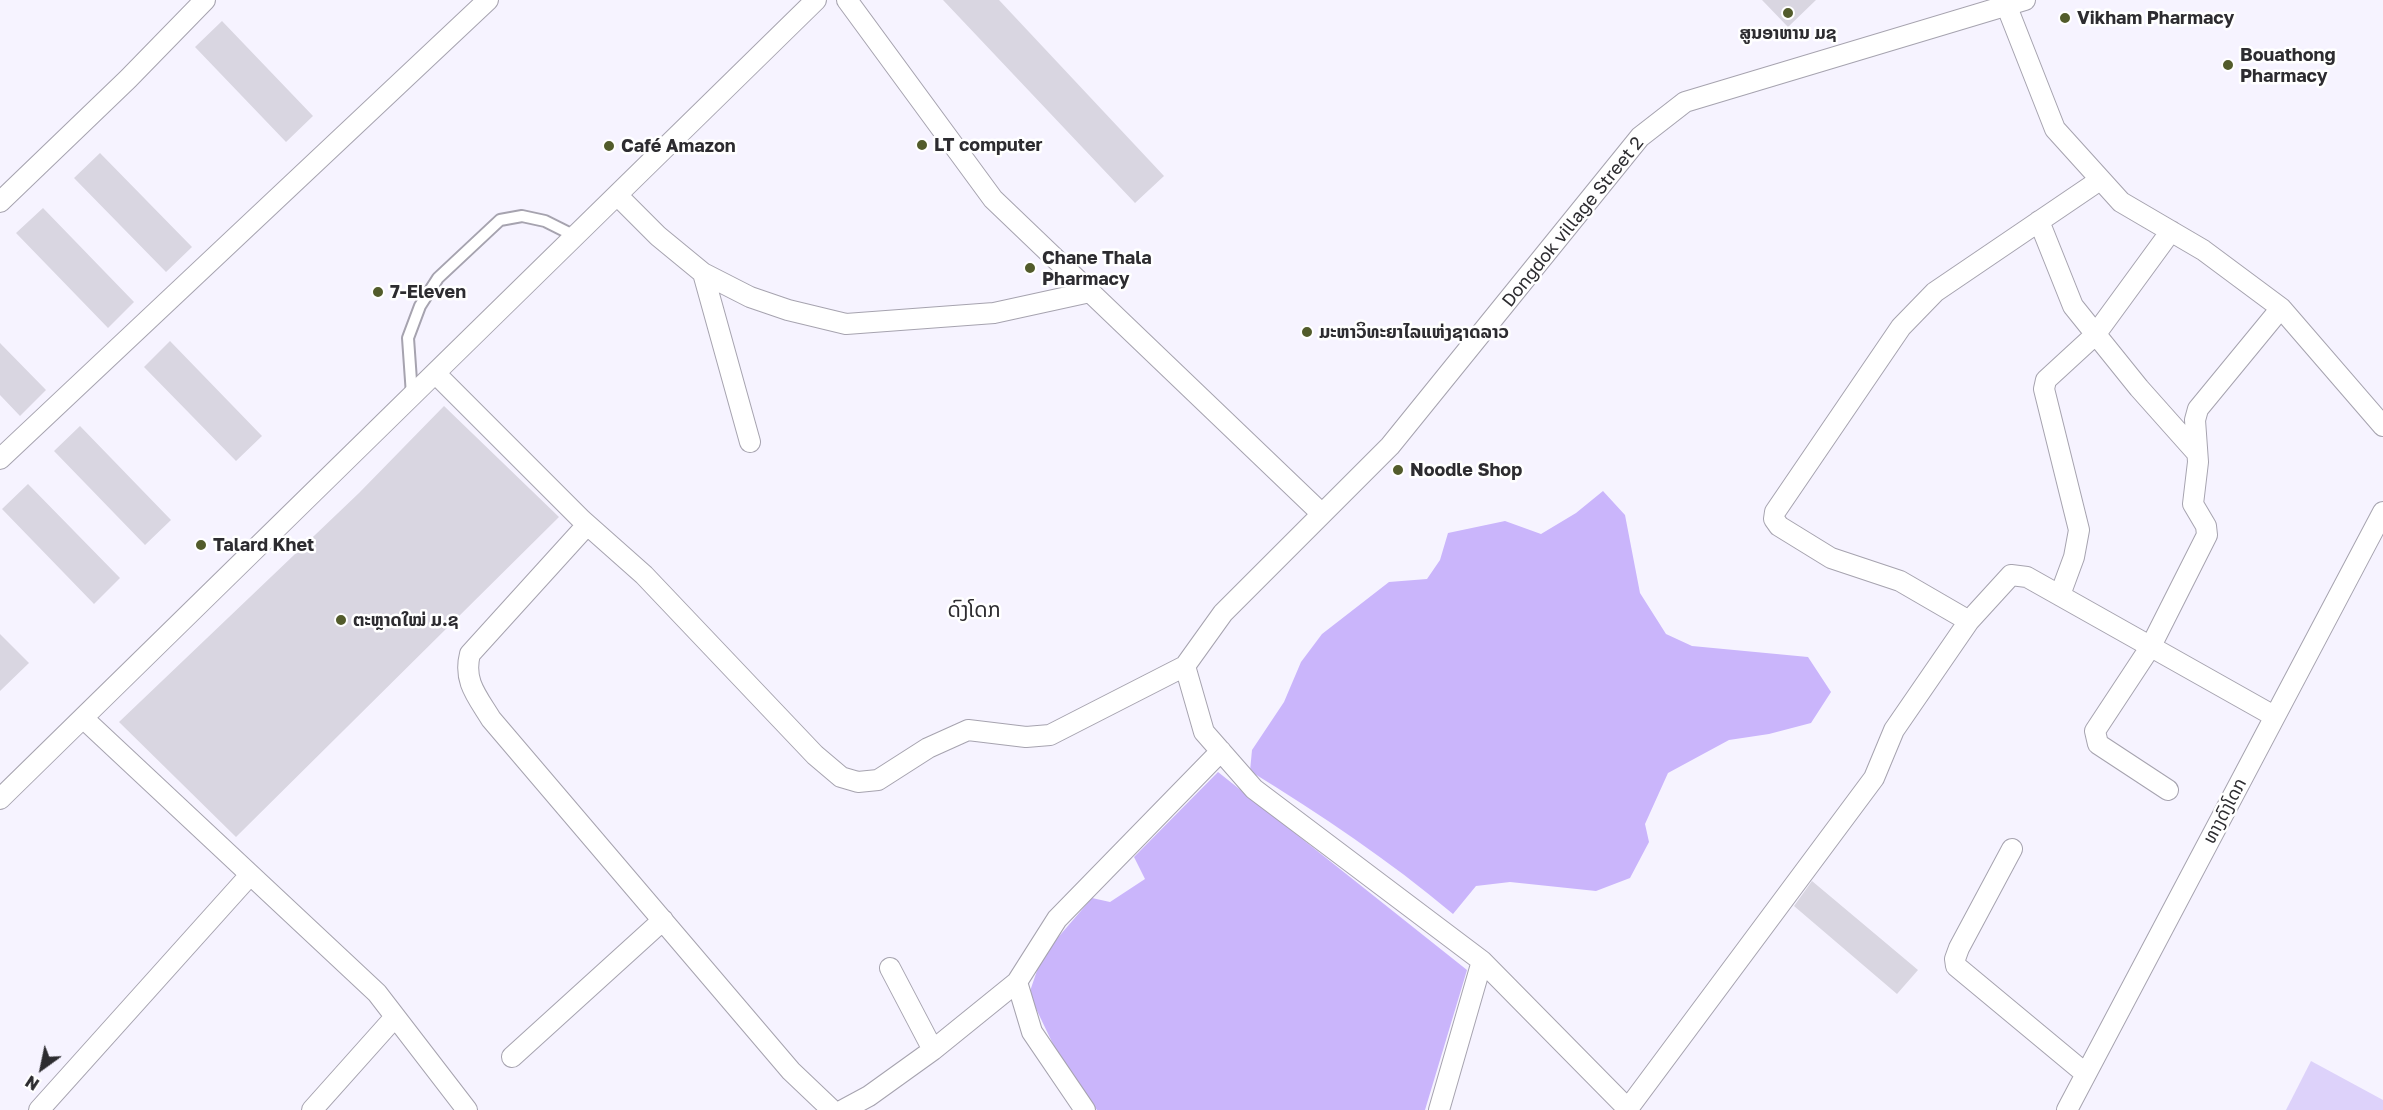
<!DOCTYPE html>
<meta charset="utf-8">
<style>
body{margin:0}
#map{position:relative;width:2383px;height:1110px;overflow:hidden;background:#f6f3ff;font-family:"Golos Text",sans-serif}
canvas{display:block}
.north{position:absolute;left:12px;top:1038px;width:60px;height:60px;-webkit-text-stroke:4px #fff;paint-order:stroke;rotate:213deg;font-size:16px;font-weight:700;line-height:24px;text-align:center;color:#2d2c30}
.north::after{content:'';display:block;margin:auto;width:21px;height:27px;background:#2d2c30;clip-path:polygon(50% 0,100% 100%,50% 72%,0 100%)}
</style>
<div id="map">
<canvas width="2383" height="1110"></canvas>
<div class="north">N</div>
</div>
<script>
const ctx = document.querySelector('canvas').getContext('2d');
ctx.lineJoin = 'round';
function fill(path, color) { ctx.fillStyle = color; ctx.fill(path, 'evenodd'); }
function trace(path, color, width, dash) { ctx.strokeStyle = color; ctx.lineWidth = width; ctx.lineCap = dash ? 'butt' : 'round'; ctx.setLineDash(dash || []); ctx.stroke(path); }
function drawText(font, color, halo, rows, align = 'center') {
  ctx.font = font + ' "Golos Text","Noto Sans Lao",sans-serif'; ctx.lineWidth = 5; ctx.setLineDash([]); ctx.textBaseline = 'middle'; ctx.strokeStyle = halo; ctx.fillStyle = color; for (const [text, x, y, turn = 0] of rows) {
    ctx.save(); ctx.translate(x, y); ctx.rotate((+turn || 0) * Math.PI / 180); ctx.textAlign = isNaN(turn) ? turn : align; if (halo) ctx.strokeText(text, 0, 0); ctx.fillText(text, 0, 0); ctx.restore();
  }
}
const green = new Path2D(`
 M2311,1061L2383,1100V1110H2286Z`);
const water = new Path2D(`
 M1603,491L1625,515L1640,593L1666,634L1692,646L1808,657L1831,692L1811,723L1769,734L1729,740L1668,773L1645,824L1649,842L1630,878L1596,891L1510,882L1476,886L1453,914C1389,860 1321,815 1250,771L1252,750L1284,702L1301,662L1322,634L1389,582L1427,579L1440,560L1448,533L1505,521L1541,534L1576,513Z
 M1218,772L1467,970L1425,1110H1097L1063,1065L1029,994L1042,956L1092,898L1110,902L1145,879L1134,857Z`);
const building = new Path2D(`
 M943,0H999L1164,176L1135,203Z
 M1762,0H1816L1788,27Z
 M222,21L313,116L286,142L195,47Z
 M100,153L192,247L166,272L74,178Z
 M43,208L134,302L108,328L16,233Z
 M170,341L262,436L236,461L144,367Z
 M0,343L46,390L20,416L0,395Z
 M444,406L559,517L236,837L119,722L359,493Z
 M80,426L171,520L145,545L54,451Z
 M28,484L120,578L94,604L2,509Z
 M0,634L29,663L0,691Z
 M1812,881L1918,970L1897,994L1794,906Z`);
const service = new Path2D(`
 M412,395L408,338L420,306L438,278L500,220L522,216L545,221L575,236`);
const minor = new Path2D(`
 M847,0L993,199L1321,513
 M2007,7L2055,129L2121,202L2203,250L2281,308L2383,426
 M617,195L658,236L703,273L750,297L788,310L846,324L994,313L1090,292
 M0,202L128,79L205,0
 M2039,221L2073,306L2139,388L2196,452
 M703,273L750,442
 M435,373L582,520L644,575L815,755L841,777L858,782L878,780L928,748L968,730L1026,737L1050,735L1185,666
 M0,459L488,0
 M587,525L470,654C463,681 477,696 491,719L791,1071L832,1110
 M2060,595L2074,557L2079,530L2044,389L2046,380L2095,335L2171,231
 M1969,621L1900,581L1831,558L1779,526L1774,519L1775,512L1901,327L1935,292L2100,180
 M1185,666L1223,613L1390,446L1640,137L1685,102L2025,0
 M1185,666L1204,732L1254,789L1482,961L1629,1110
 M83,718L377,993L467,1110
 M2168,790L2098,744L2095,731L2151,646L2207,535L2206,526L2193,504L2198,462L2195,420L2198,409L2281,308
 M0,799L816,0
 M2012,849L1959,948L1955,959L1956,966L2086,1074
 M890,968L933,1050
 M1017,982L1032,1032L1085,1110
 M512,1057L663,920
 M39,1110L250,875
 M312,1110L395,1017
 M843,1110L869,1096L933,1050L1017,982L1057,919L1221,751
 M1439,1110L1482,961
 M1627,1110L1874,778L1894,730L1969,621L2011,575L2027,577L2274,716
 M2067,1110L2383,512`);
const markers = [
 [1788,13,6,"#525b2b"],
 [2065,18,6,"#525b2b"],
 [2228,65,6,"#525b2b"],
 [922,145,6,"#525b2b"],
 [609,146,6,"#525b2b"],
 [1030,268,6,"#525b2b"],
 [378,292,6,"#525b2b"],
 [1307,332,6,"#525b2b"],
 [1398,470,6,"#525b2b"],
 [201,545,6,"#525b2b"],
 [341,620,6,"#525b2b"]
];
const poiNames = [
 ["Vikham Pharmacy",2077,18],
 ["ສູນອາຫານ ມຊ",1788,33,"center"],
 ["Bouathong",2240,55],
 ["Pharmacy",2240,76],
 ["LT computer",934,145],
 ["Café Amazon",621,146],
 ["Chane Thala",1042,258],
 ["Pharmacy",1042,279],
 ["7-Eleven",390,292],
 ["ມະຫາວິທະຍາໄລແຫ່ງຊາດລາວ",1319,332],
 ["Noodle Shop",1410,470],
 ["Talard Khet",213,545],
 ["ຕະຫຼາດໃໝ່ ມ.ຊ",353,620]
];
const streetNames = [
 ["Dongdok village Street 2",1573,222,-51],
 ["ທາງດົງໂດກ",2225,811,-62]
];
const quarterNames = [
 ["ດົງໂດກ",974,610]
];
fill(green, '#ddd2fa');
fill(water, '#cab5fb');
fill(building, '#d9d6e1');
trace(service, '#a6a3af', 14);
trace(minor, '#a6a3af', 22);
trace(service, '#fff', 10);
trace(minor, '#fff', 20);
for (const [x, y, r, color] of markers) { const dot = new Path2D(); dot.arc(x, y, r, 0, 2 * Math.PI); ctx.fillStyle = color; ctx.fill(dot); trace(dot, '#fff', 2); }
drawText('bold 18px', '#2d2c30', '#fff', poiNames, 'left');
drawText('18px', '#2d2c30', '#fff', streetNames);
drawText('21px', '#2d2c30', '#fff', quarterNames);
</script>
